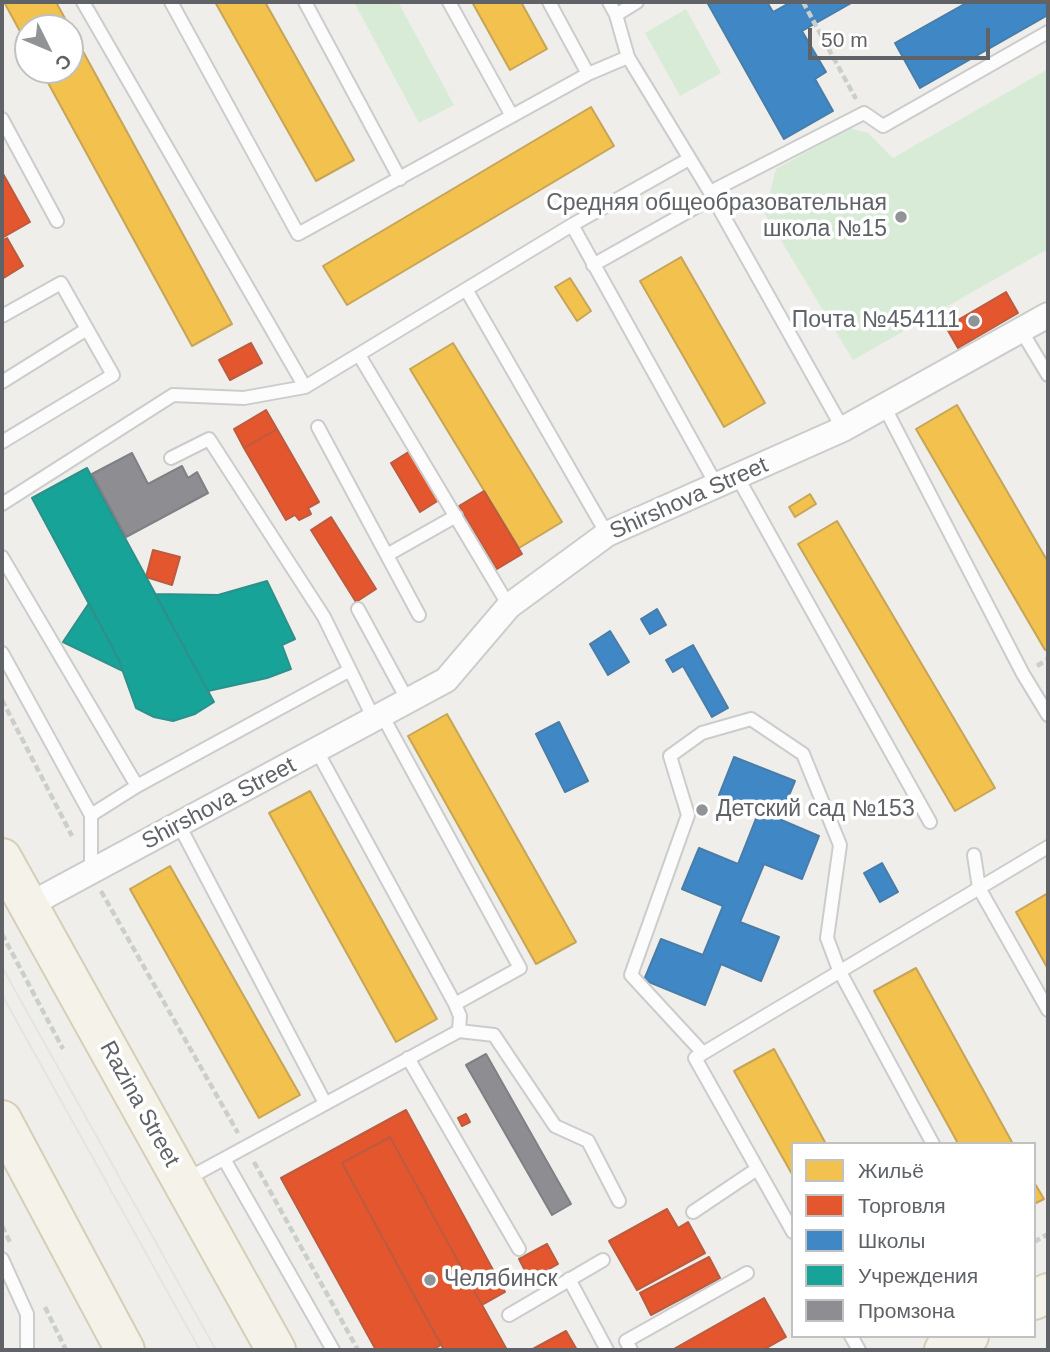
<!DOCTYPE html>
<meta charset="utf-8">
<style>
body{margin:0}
#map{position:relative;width:1050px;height:1352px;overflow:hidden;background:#efeeea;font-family:Arial,sans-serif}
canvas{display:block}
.frame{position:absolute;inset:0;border:4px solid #5f6368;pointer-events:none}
.legend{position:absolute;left:791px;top:1142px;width:245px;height:196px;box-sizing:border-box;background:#fff;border:2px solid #bfc1c3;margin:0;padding:9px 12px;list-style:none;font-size:21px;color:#5f6368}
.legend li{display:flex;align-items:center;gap:14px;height:35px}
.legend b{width:35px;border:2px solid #bfc1c3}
.north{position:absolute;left:14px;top:14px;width:70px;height:70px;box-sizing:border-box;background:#fff;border:2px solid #bfc1c3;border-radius:50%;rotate:133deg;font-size:19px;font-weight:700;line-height:28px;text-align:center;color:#5f6368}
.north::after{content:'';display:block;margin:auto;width:24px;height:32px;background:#919496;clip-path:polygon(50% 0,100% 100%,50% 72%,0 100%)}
.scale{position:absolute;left:808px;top:28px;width:182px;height:32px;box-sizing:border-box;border:4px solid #5f6368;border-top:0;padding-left:9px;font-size:21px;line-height:24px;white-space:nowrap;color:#5f6368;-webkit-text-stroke:5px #fff;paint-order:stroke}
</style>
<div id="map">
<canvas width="1050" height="1352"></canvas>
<div class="frame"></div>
<ul class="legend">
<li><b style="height:19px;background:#f2c14e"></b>Жильё</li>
<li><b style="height:19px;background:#e4572e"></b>Торговля</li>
<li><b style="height:19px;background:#3f88c5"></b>Школы</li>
<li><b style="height:19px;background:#17a398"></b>Учреждения</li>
<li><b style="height:19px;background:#8d8d92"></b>Промзона</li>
</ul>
<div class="north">С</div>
<div class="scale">50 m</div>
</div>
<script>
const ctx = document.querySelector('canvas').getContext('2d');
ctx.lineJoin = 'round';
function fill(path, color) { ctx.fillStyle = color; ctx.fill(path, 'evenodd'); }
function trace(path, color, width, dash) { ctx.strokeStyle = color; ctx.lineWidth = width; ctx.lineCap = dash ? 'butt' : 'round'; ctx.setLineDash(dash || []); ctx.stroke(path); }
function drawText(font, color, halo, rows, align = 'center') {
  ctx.font = font + ' Arial,sans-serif'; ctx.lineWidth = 7; ctx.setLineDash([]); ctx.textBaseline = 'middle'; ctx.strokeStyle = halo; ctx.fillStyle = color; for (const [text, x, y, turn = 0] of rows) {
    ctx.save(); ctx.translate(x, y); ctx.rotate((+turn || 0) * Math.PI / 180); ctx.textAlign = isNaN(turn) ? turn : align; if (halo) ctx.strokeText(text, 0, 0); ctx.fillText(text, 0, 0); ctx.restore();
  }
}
const green = new Path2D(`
 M354,2H398L454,105L419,123Z
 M686,9L721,73L680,96L645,33Z
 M1048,69V249L853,360L765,214L776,169L850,128L868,133L893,158Z`);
const homes = new Path2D(`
 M4,2H56L232,324L192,346L41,70H70V28H28V46Z
 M215,2H265L354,160L316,181Z
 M472,2H521L547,49L510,70Z
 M591,107L614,146L347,305L323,266Z
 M681,257L765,403L724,427L640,281Z
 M570,278L591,311L577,321L555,287Z
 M453,343L562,522L519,548L410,369Z
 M957,405L1048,562V648L1045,650L916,429Z
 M810,494L816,504L795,517L789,507Z
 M837,521L995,788L955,811L798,544Z
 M447,714L576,942L536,964L408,736Z
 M310,791L437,1019L396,1042L269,813Z
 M170,866L300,1095L259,1118L130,889Z
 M1048,893V969L1016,912Z
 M916,968L1013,1144H958L955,1138L874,991Z
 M774,1049L826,1144H793V1176L734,1071Z
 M1034,1182L1044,1199L1034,1204Z`);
const shops = new Path2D(`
 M2,172L30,222L2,238Z
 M7,238L23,266L2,279V241Z
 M1006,292L1018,313L958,348L946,327Z
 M251,343L262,363L230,380L219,360Z
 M266,410L277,429L244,448L234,429Z
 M277,429L319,502L308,508L311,514L299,520L295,515L286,520L244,448Z
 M410,451L439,500L420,512L391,463Z
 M484,491L522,554L497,569L459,506Z
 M331,517L376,589L356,602L311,530Z
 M153,550L180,557L172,585L146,577Z
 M406,1110L505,1292L482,1305L390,1137L342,1163L441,1345L432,1350H376L281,1178Z
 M466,1114L470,1122L462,1126L458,1118Z
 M390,1137L482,1305L507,1350H444L342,1163Z
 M667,1209L678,1228L688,1222L705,1253L637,1290L609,1241Z
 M547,1244L558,1264L530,1280L519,1259Z
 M709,1257L720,1278L651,1315L640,1293Z
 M764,1298L786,1337L763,1350H672Z
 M566,1331L577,1350H531Z`);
const schools = new Path2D(`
 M707,2H767L773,12L791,2H853L802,31L826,72L815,79L833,111L784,139Z
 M968,2H1048V15L920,88L895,43Z
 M657,609L666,625L650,634L641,619Z
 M610,631L629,662L608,675L590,644Z
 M693,645L728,708L712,717L683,666L673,672L666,660Z
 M559,722L588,781L565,792L536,734Z
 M734,757L795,781L779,819L819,836L802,879L764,864L740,922L779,937L761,981L721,964L705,1005L644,980L661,939L703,955L723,906L682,889L699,848L738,864L759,811L719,795Z
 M882,863L898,892L880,902L864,873Z`);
const public = new Path2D(`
 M87,468L214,702L195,714L173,721L154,717L136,708L118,658L32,498Z
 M267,581L295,639L282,645L291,669L267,678L208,691L155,594L218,595Z
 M89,603L118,658L123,671L63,642Z`);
const industry = new Path2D(`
 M132,453L148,484L182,466L188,478L197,472L208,493L126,537L92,474Z
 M486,1054L571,1204L552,1215L466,1065Z`);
const path = new Path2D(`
 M803,2L856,99
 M1037,666L1048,659
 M2,700L72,836
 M101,891L238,1133
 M2,934L63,1049
 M254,1162L358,1350
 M2,1226L11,1244
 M1034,1242L1048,1234
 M45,1307L66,1350`);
const service = new Path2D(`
 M83,2L305,387L572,225L689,159
 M171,2L298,234L588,74L628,57L710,192L843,429
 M305,2L400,179
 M449,2L512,116
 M549,2L588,74
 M609,2L616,15L628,57
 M616,15L637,2
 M2,119L57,221
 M710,192L864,113L883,126L1048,32
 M572,225L717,486
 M593,265L712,198
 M467,291L607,534
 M2,316L61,283L113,375L2,442
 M1022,332L1048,375
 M359,355L509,606
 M2,382L87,329
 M884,406L1023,674L1048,715
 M318,427L419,615
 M171,458L209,439L324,617L374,719
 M738,478L930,822
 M2,504L173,395L244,398L305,387
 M387,555L456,516
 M2,557L137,786
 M358,609L408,701
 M2,653L91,815
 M382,715L520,968L455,1004
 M317,751L455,1004L460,1016L459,1031
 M179,825L325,1103
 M974,855L979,888L1048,1010
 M91,871V815L137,786L350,670
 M703,1053L631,975L688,815L670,756L702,733L751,719L803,754L840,845L827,938L839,970L933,1144
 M408,1058L519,1249
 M224,1159L333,1350
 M185,1180L459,1031L494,1035L555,1126L588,1141L619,1201
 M693,1212L757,1169
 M793,1232L695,1058L1048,847
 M2,1259L27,1314V1350
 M569,1279L607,1350
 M509,1315L603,1260
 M851,1336L859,1350
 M631,1350L626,1341L747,1273`);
const minor = new Path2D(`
 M29,905L446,680L509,606L607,534L843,429L1048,315`);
const primary = new Path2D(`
 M2,858L276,1350
 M2,1120L125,1350
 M1034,1300L1048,1293
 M944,1350L969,1336`);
const tram = new Path2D(`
 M2,967L216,1350
 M2,995L200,1350`);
const markers = [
 [901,217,7,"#919496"],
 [974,321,7,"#919496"],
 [702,810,7,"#919496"],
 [430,1280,7,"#919496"]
];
const poiNames = [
 ["Средняя общеобразовательная",887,204],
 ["школа №15",887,230],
 ["Почта №454111",960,321],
 ["Детский сад №153",716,810,"left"],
 ["Челябинск",444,1280,"left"]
];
const streetNames = [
 ["Shirshova Street",689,499,-24],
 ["Shirshova Street",219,804,-28],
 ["Razina Street",139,1104,61]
];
fill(green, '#d8ebd6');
fill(homes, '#f2c14e');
trace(homes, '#c6a556', 2);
fill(shops, '#e4572e');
trace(shops, '#bc5b3f', 2);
fill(schools, '#3f88c5');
trace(schools, '#497da9', 2);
fill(public, '#17a398');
trace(public, '#2d908a', 2);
fill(industry, '#8d8d92');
trace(industry, '#7f8085', 2);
trace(service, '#cbcccc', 16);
trace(minor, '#cbcccc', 28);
trace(primary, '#d7ceb8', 42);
trace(path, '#cacfcc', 4.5, [7, 3.5]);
trace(service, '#fdfcfc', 12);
trace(minor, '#fdfcfc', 24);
trace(primary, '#f4f2e9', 38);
trace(tram, '#e4e4e4', 2);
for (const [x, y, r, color] of markers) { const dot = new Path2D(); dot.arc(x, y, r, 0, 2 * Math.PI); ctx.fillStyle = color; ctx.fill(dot); trace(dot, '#fff', 2.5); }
drawText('23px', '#5f6368', '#fff', poiNames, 'right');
drawText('23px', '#5f6368', '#fff', streetNames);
</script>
